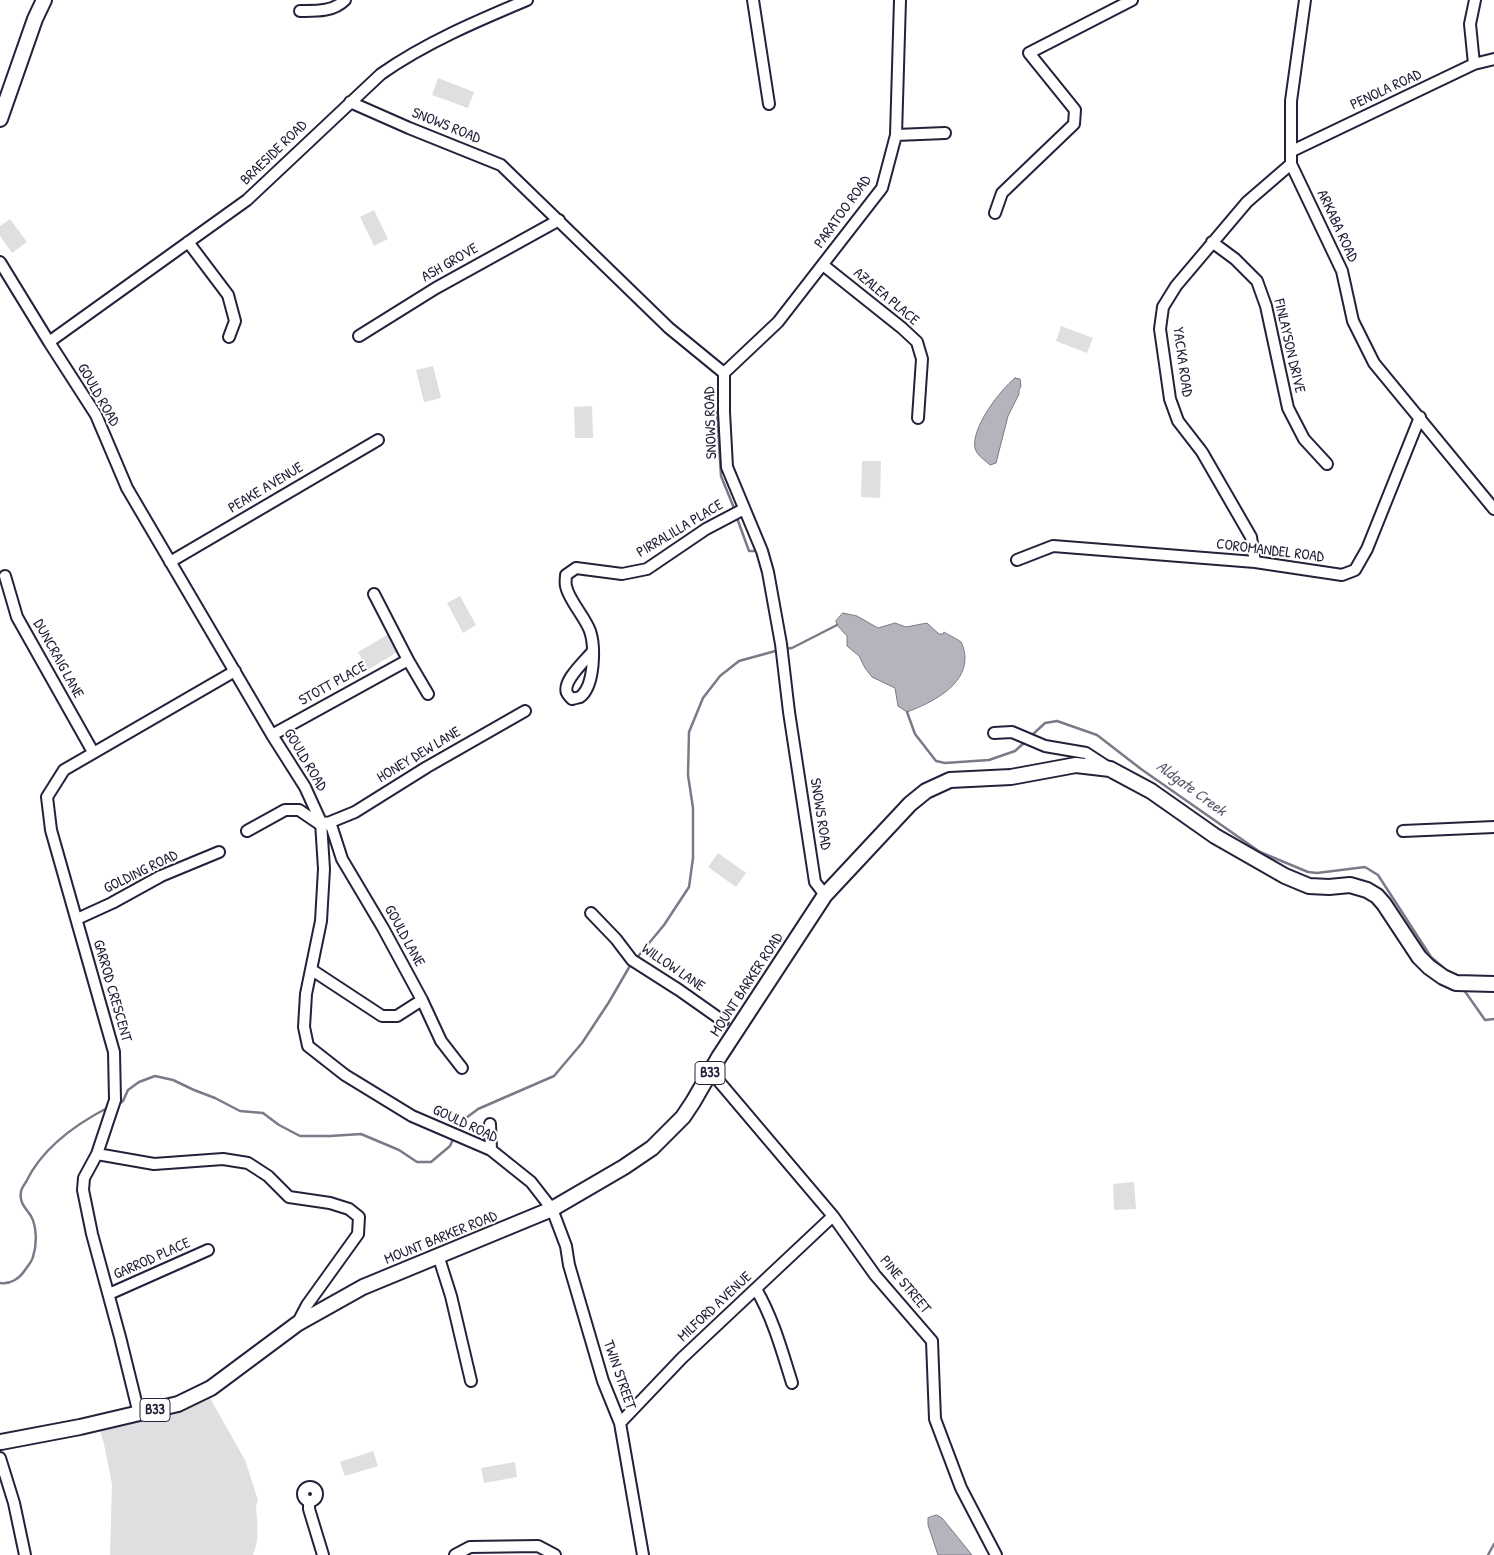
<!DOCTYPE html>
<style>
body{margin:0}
canvas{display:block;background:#fff}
</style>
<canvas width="1494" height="1555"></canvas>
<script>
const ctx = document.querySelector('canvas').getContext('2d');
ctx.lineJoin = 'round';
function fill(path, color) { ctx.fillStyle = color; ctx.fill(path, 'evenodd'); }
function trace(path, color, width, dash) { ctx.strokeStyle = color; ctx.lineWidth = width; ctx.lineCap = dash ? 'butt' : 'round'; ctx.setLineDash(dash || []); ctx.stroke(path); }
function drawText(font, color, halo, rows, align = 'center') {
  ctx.font = font + ' "Patrick Hand",sans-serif'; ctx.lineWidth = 4; ctx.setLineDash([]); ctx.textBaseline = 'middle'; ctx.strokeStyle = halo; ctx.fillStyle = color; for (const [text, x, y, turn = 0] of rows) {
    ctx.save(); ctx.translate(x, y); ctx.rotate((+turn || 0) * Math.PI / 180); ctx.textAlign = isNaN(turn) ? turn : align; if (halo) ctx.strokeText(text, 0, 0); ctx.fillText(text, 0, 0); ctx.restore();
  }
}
const green = new Path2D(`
 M438,78L474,92L468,108L432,95Z
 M374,210L388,239L374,246L360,217Z
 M10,219L27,242L12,253L0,236V226Z
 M1061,326L1093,338L1087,353L1056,341Z
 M433,366L441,398L424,402L416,370Z
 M592,406L593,438H575L574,407Z
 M862,461H881L880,498L861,497Z
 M460,596L476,625L463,633L447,603Z
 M387,635L397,652L368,670L358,652Z
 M718,853L746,873L736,887L708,867Z
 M1134,1182L1136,1209L1114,1210L1113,1184Z
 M206,1391L245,1460L258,1500L256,1506C257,1522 260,1540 253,1555H110L112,1484L104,1444L98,1424Z
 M373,1451L378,1466L345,1476L340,1462Z
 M515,1462L517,1477L484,1483L481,1468Z`);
const water = new Path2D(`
 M1015,378L1020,379L1021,386L1019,390V394L1008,416L996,463L990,465C985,460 977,456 975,448C971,428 1000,390 1015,378Z
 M843,613L857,616L878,628L895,623L906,627L927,623L939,634H943L944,632C947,634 959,640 961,642C963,645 965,653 965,657C966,686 931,703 907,712L898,706L895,688L872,677L865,668L859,656L847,646V636L837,625L836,621Z
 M937,1515L942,1518L972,1555H938L928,1525V1518Z`);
const stream = new Path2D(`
 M717,412L721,476L734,508
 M737,518L749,551H758
 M784,649L792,648L837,625
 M907,712L915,734L936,761L945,763L989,760L1015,751L1026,741
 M1030,737L1045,723L1057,721L1097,735L1141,769L1260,852L1308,872L1317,873L1365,867L1378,875L1431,957L1451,974
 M635,960L664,925L689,887L693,858V808L688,775L689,732L703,698L720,676L739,661L779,650
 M1464,990L1485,1020L1494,1019
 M118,1105L123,1101L128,1090L139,1082L155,1076L173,1080L194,1090L215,1098L240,1111L263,1113L279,1125L300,1136H330L361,1134L399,1150L417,1162H431L450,1146L454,1137
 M457,1132L466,1118L478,1109L554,1076L582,1043L609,1002L631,964
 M0,1283C10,1285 20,1278 25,1270C28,1266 32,1261 33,1257C37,1245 37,1227 31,1216C26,1208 19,1203 21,1192C21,1189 24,1185 26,1182C42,1148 76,1124 109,1107
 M1488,1555L1494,1544`);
const minor = new Path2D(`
 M753,0L769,104
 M1305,0L1291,101V164L1342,271L1353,321L1374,363L1494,509
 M300,11C316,11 333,12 345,0
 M1474,64L1470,24L1475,0
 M350,102L409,128L501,165L669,328L724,373V412L727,467L762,551L768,572L781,644L789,712L815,882L825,895
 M896,135L945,133
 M1292,151L1474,64L1494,59
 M995,213L1002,193L1074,124L1075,110L1029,53L1132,0
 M188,242L228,295L235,321L229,337
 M1212,242L1235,259L1257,281L1266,306L1288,408L1304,439L1327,464
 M0,262L49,342L96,415L127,488L272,735L305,787L321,822L324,869L321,921L306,994L304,1027L308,1046L345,1075L412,1116L491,1150L531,1182L552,1209L566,1246L569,1265L603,1381L620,1423L643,1555
 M823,265L902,328L917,342L922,359L918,418
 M359,336L436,288L559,220
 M49,342L247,200L381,74C425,43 477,21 527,0
 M724,373L778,322L882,188L896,135L900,0
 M1017,560L1053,546L1255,562L1342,575L1355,570L1367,549L1420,417
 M170,562L378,440
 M1255,562L1251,537L1202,452L1178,421L1170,399L1160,329L1163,307L1176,286L1247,202L1291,164
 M5,576L17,617L93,752
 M592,652C585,661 562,681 567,693C567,694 571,698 572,699C575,698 577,698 580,697C595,686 595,646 590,631C585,617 568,599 566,586C565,583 566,578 566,575L576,568L622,574L647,569L706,529L744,509
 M408,660L428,694
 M994,733L1012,732L1045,746L1086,753L1109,768
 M272,735L408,660L374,594
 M321,822L328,823L332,828L342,859L383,928L422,1000L441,1041L462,1068
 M328,823L355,812L427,767L525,711
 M247,831L285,810H299L321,825
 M1403,831L1494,827
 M591,913L616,939L632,960L679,990L723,1021
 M77,919L112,903L161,876L219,852
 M312,970L382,1016H397L422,1000
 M711,1072L833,1216L875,1275L932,1341L935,1419L961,1488L996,1555
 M490,1124L491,1150
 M97,1154L154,1164L223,1159L248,1163L268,1176L289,1197L330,1203L349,1209L359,1217L358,1234L307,1305L297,1324
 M438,1255L451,1296L471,1381
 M756,1289C773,1318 782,1351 792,1383
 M109,1294L208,1250
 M139,1414L120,1337L92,1234L83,1190L84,1178L97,1154L115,1100L114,1052L51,830L47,797L64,770L235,671
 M620,1423L682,1358L833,1216
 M0,1458L14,1503L25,1555
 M303 1494a7 7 0 1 1 14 0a7 7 0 1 1-14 0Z
 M309,1501V1509L323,1555
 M455,1555L470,1547L538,1546L555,1555`);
const major = new Path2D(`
 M0,119L35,19L44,0
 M1,1442L80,1427L178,1404L211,1388L297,1324L363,1287L552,1209L624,1167L652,1148L683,1117L693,1102L719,1057L825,895L910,804L926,791L950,780L1011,777L1076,765L1110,769L1151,791L1215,836L1285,876L1309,886L1329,887L1350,885L1367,890L1377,896L1384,904L1419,957L1429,967L1443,977L1456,983L1494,984`);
const shields = [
 [710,1073,30],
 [155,1410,30]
];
const shieldNames = [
 ["B33",710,1073],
 ["B33",155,1410]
];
const streetNames = [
 ["PENOLA ROAD",1386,90,-25],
 ["SNOWS ROAD",446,126,22],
 ["BRAESIDE ROAD",274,153,-44],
 ["PARATOO ROAD",843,212,-54],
 ["ARKABA ROAD",1337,226,65],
 ["ASH GROVE",450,263,-30],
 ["AZALEA PLACE",886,297,40],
 ["FINLAYSON DRIVE",1289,346,77],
 ["YACKA ROAD",1182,362,82],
 ["GOULD ROAD",98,395,60],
 ["SNOWS ROAD",711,423,-92],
 ["PEAKE AVENUE",266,488,-31],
 ["PIRRALILLA PLACE",680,529,-31],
 ["COROMANDEL ROAD",1270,551,7],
 ["DUNCRAIG LANE",58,659,61],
 ["STOTT PLACE",333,684,-29],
 ["HONEY DEW LANE",419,755,-31],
 ["GOULD ROAD",305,760,59],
 ["SNOWS ROAD",820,814,81],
 ["GOLDING ROAD",141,872,-26],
 ["GOULD LANE",404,936,61],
 ["WILLOW LANE",673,968,34],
 ["MOUNT BARKER ROAD",747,985,-57],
 ["GARROD CRESCENT",112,991,74],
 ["GOULD ROAD",465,1124,25],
 ["MOUNT BARKER ROAD",441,1238,-22],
 ["GARROD PLACE",152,1259,-24],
 ["PINE STREET",905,1285,50],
 ["MILFORD AVENUE",715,1307,-43],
 ["TWIN STREET",619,1375,71]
];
const waterNames = [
 ["Aldgate Creek",1191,789,36]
];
fill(green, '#dfdfe2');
fill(water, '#b4b4bc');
trace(water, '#7a7a88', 1);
trace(stream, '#7a7a88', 2.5);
trace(minor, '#22223b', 14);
trace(major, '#22223b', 18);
trace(minor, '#fff', 10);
trace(major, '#fff', 14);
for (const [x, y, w] of shields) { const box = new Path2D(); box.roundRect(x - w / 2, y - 11.5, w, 23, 4); ctx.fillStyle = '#fff'; ctx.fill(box); trace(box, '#22223b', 1); }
drawText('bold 14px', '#22223b', null, shieldNames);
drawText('15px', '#22223b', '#fff', streetNames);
drawText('italic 16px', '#5c5c6f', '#fff', waterNames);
</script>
